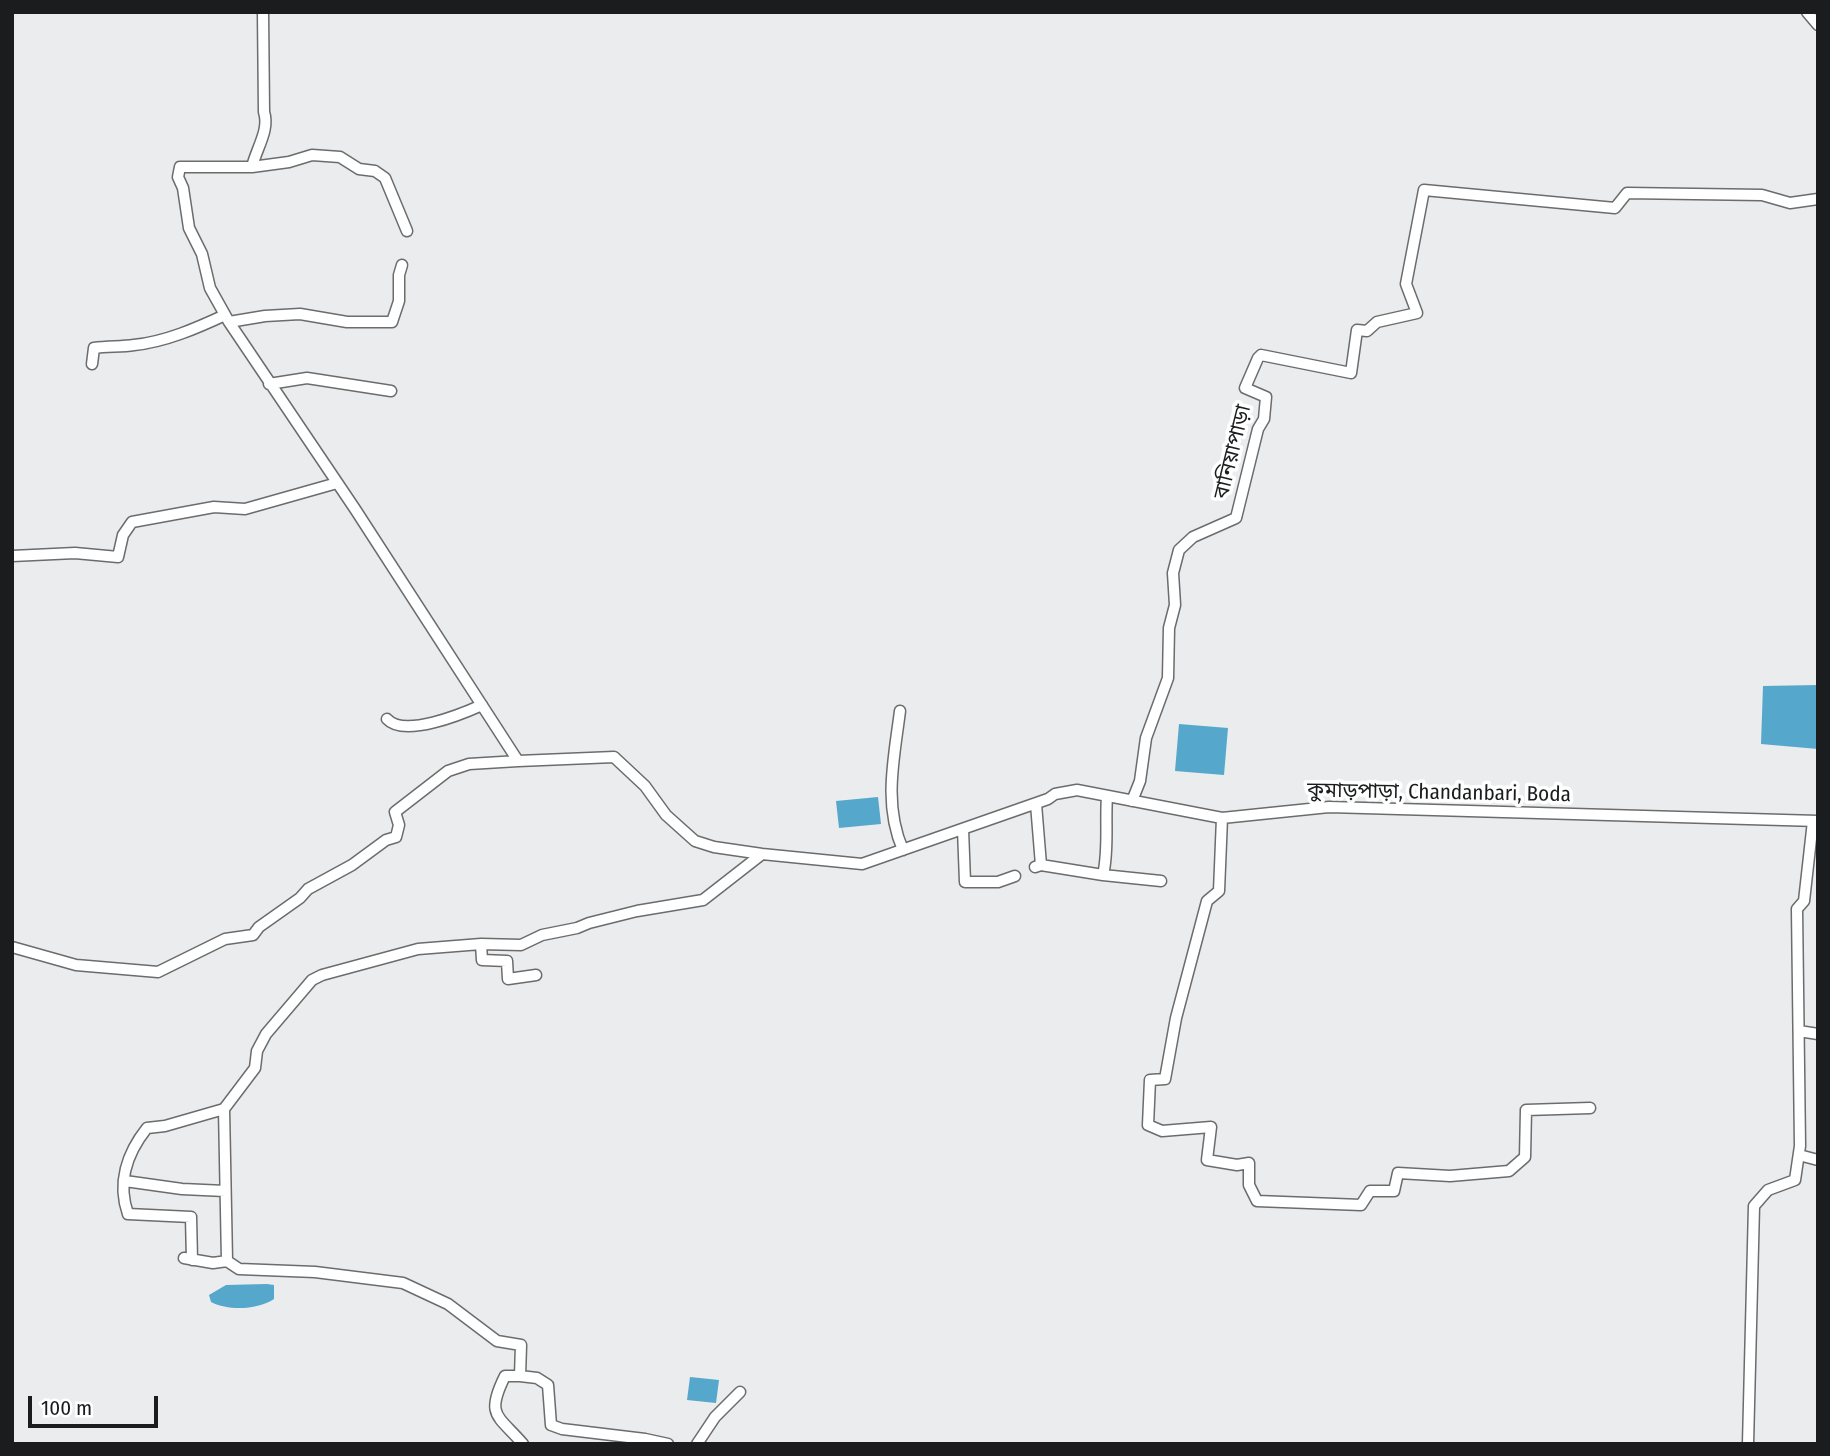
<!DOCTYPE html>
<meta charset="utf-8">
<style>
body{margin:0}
#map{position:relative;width:1830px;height:1456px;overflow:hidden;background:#eaeced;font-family:"Fira Sans Condensed",sans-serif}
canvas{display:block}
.frame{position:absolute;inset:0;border:14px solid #1b1c1d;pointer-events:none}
.scale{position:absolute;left:28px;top:1396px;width:130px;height:32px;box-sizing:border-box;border:4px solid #1b1c1d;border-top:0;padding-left:9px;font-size:21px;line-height:24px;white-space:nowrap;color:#1b1c1d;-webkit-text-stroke:5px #fff;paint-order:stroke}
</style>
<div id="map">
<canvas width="1830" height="1456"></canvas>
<div class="frame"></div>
<div class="scale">100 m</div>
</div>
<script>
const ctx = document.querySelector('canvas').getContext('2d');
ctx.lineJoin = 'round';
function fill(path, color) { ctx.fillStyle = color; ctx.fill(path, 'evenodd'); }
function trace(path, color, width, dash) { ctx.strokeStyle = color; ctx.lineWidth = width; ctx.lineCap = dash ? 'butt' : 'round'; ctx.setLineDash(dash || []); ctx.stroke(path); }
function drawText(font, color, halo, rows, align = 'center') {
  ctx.font = font + ' "Fira Sans Condensed","Noto Sans Bengali",sans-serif'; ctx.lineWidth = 7; ctx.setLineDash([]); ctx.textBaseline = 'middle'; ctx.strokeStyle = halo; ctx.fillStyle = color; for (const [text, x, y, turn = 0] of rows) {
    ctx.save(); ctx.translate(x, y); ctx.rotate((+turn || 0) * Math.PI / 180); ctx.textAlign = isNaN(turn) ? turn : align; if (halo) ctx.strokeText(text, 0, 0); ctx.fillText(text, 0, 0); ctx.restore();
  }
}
const water = new Path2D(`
 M1818,685V749L1761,744L1763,686Z
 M1179,724L1228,728L1224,775L1175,771Z
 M878,797L881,824L839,828L836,801Z
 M267,1284L274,1285V1299C257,1310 229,1311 211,1302L209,1295L226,1285Z
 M690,1377L719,1380L716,1403L687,1400Z`);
const minor = new Path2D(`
 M263,12L264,112C270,130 256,149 252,167H180L178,177L183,188L189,228L202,254L210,288L229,322L355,509L518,761L614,757L645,786L666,815L695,841L714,847L762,854L862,864L1048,799L1055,794L1077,790L1222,818L1329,807L1818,821
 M1807,12L1818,25
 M252,167L289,162L312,155L340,157L359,169L375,171L385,178L407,231
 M229,322L265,316L300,314L347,322H392L399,301V275L402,265
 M92,364L94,348C108,346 121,347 134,345C165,342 197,328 225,315
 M269,384L307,378L391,391
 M12,556L75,553L118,557L123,535L132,522L214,507L245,509L337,483
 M900,711C894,759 883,804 903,850
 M387,719C404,738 462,714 482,705
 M1132,801L1140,781L1146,738L1168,678L1169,628L1175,605L1173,573L1179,550L1193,537L1236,518L1258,429L1264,419L1266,397L1245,388L1258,358L1261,355L1351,373L1357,330L1367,331L1377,322L1417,313L1406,284L1424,190L1615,208L1627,193L1762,195L1790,203L1818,199
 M1036,804L1041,865
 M1222,818L1219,891L1207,901L1176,1018L1165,1079L1150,1080L1148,1125L1162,1131L1211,1127L1207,1160L1237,1165L1249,1163V1185L1257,1201L1361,1205L1370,1191H1394L1398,1173L1450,1176L1509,1171L1525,1157L1526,1110L1590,1108
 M963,829L965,882H998L1015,876
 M1035,867L1041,865L1103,875C1109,850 1105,823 1107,796
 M1103,875L1161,881
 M481,944L482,960L507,961L508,979L536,975
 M12,947L76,965L158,972L225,939L253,935L259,927L300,898L308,889L352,865L386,840L396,837L399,825L395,812L448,771L469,764L518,761
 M1799,1031L1818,1034
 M1799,1155L1818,1160
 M125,1181L182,1189L225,1191
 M184,1258L213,1263L227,1261L224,1109
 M192,1260L191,1217L128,1214C117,1183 127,1153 147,1128L165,1126L224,1109L255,1068L257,1051L266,1034L312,980L322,975L418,949L481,944L521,945L542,935L577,928L589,923L637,911L703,900L762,854
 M227,1261L239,1269L315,1272L403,1283L448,1304L497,1341L521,1345L520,1376H505C485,1416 498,1415 523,1444
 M520,1376L537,1378L548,1385L551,1425L562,1429L645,1439
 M646,1444L645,1439L668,1444
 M697,1444L715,1417L740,1392
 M1748,1444L1754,1206L1768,1190L1795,1180L1800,1146L1797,909L1804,901L1813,821`);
const streetNames = [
 ["বানিয়াপাড়া",1233,452,-76],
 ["কুমাড়পাড়া, Chandanbari, Boda",1439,793,1]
];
fill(water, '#55a7cc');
trace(minor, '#6a6c6d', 13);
trace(minor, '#fff', 10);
drawText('21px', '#1b1c1d', '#fff', streetNames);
</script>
